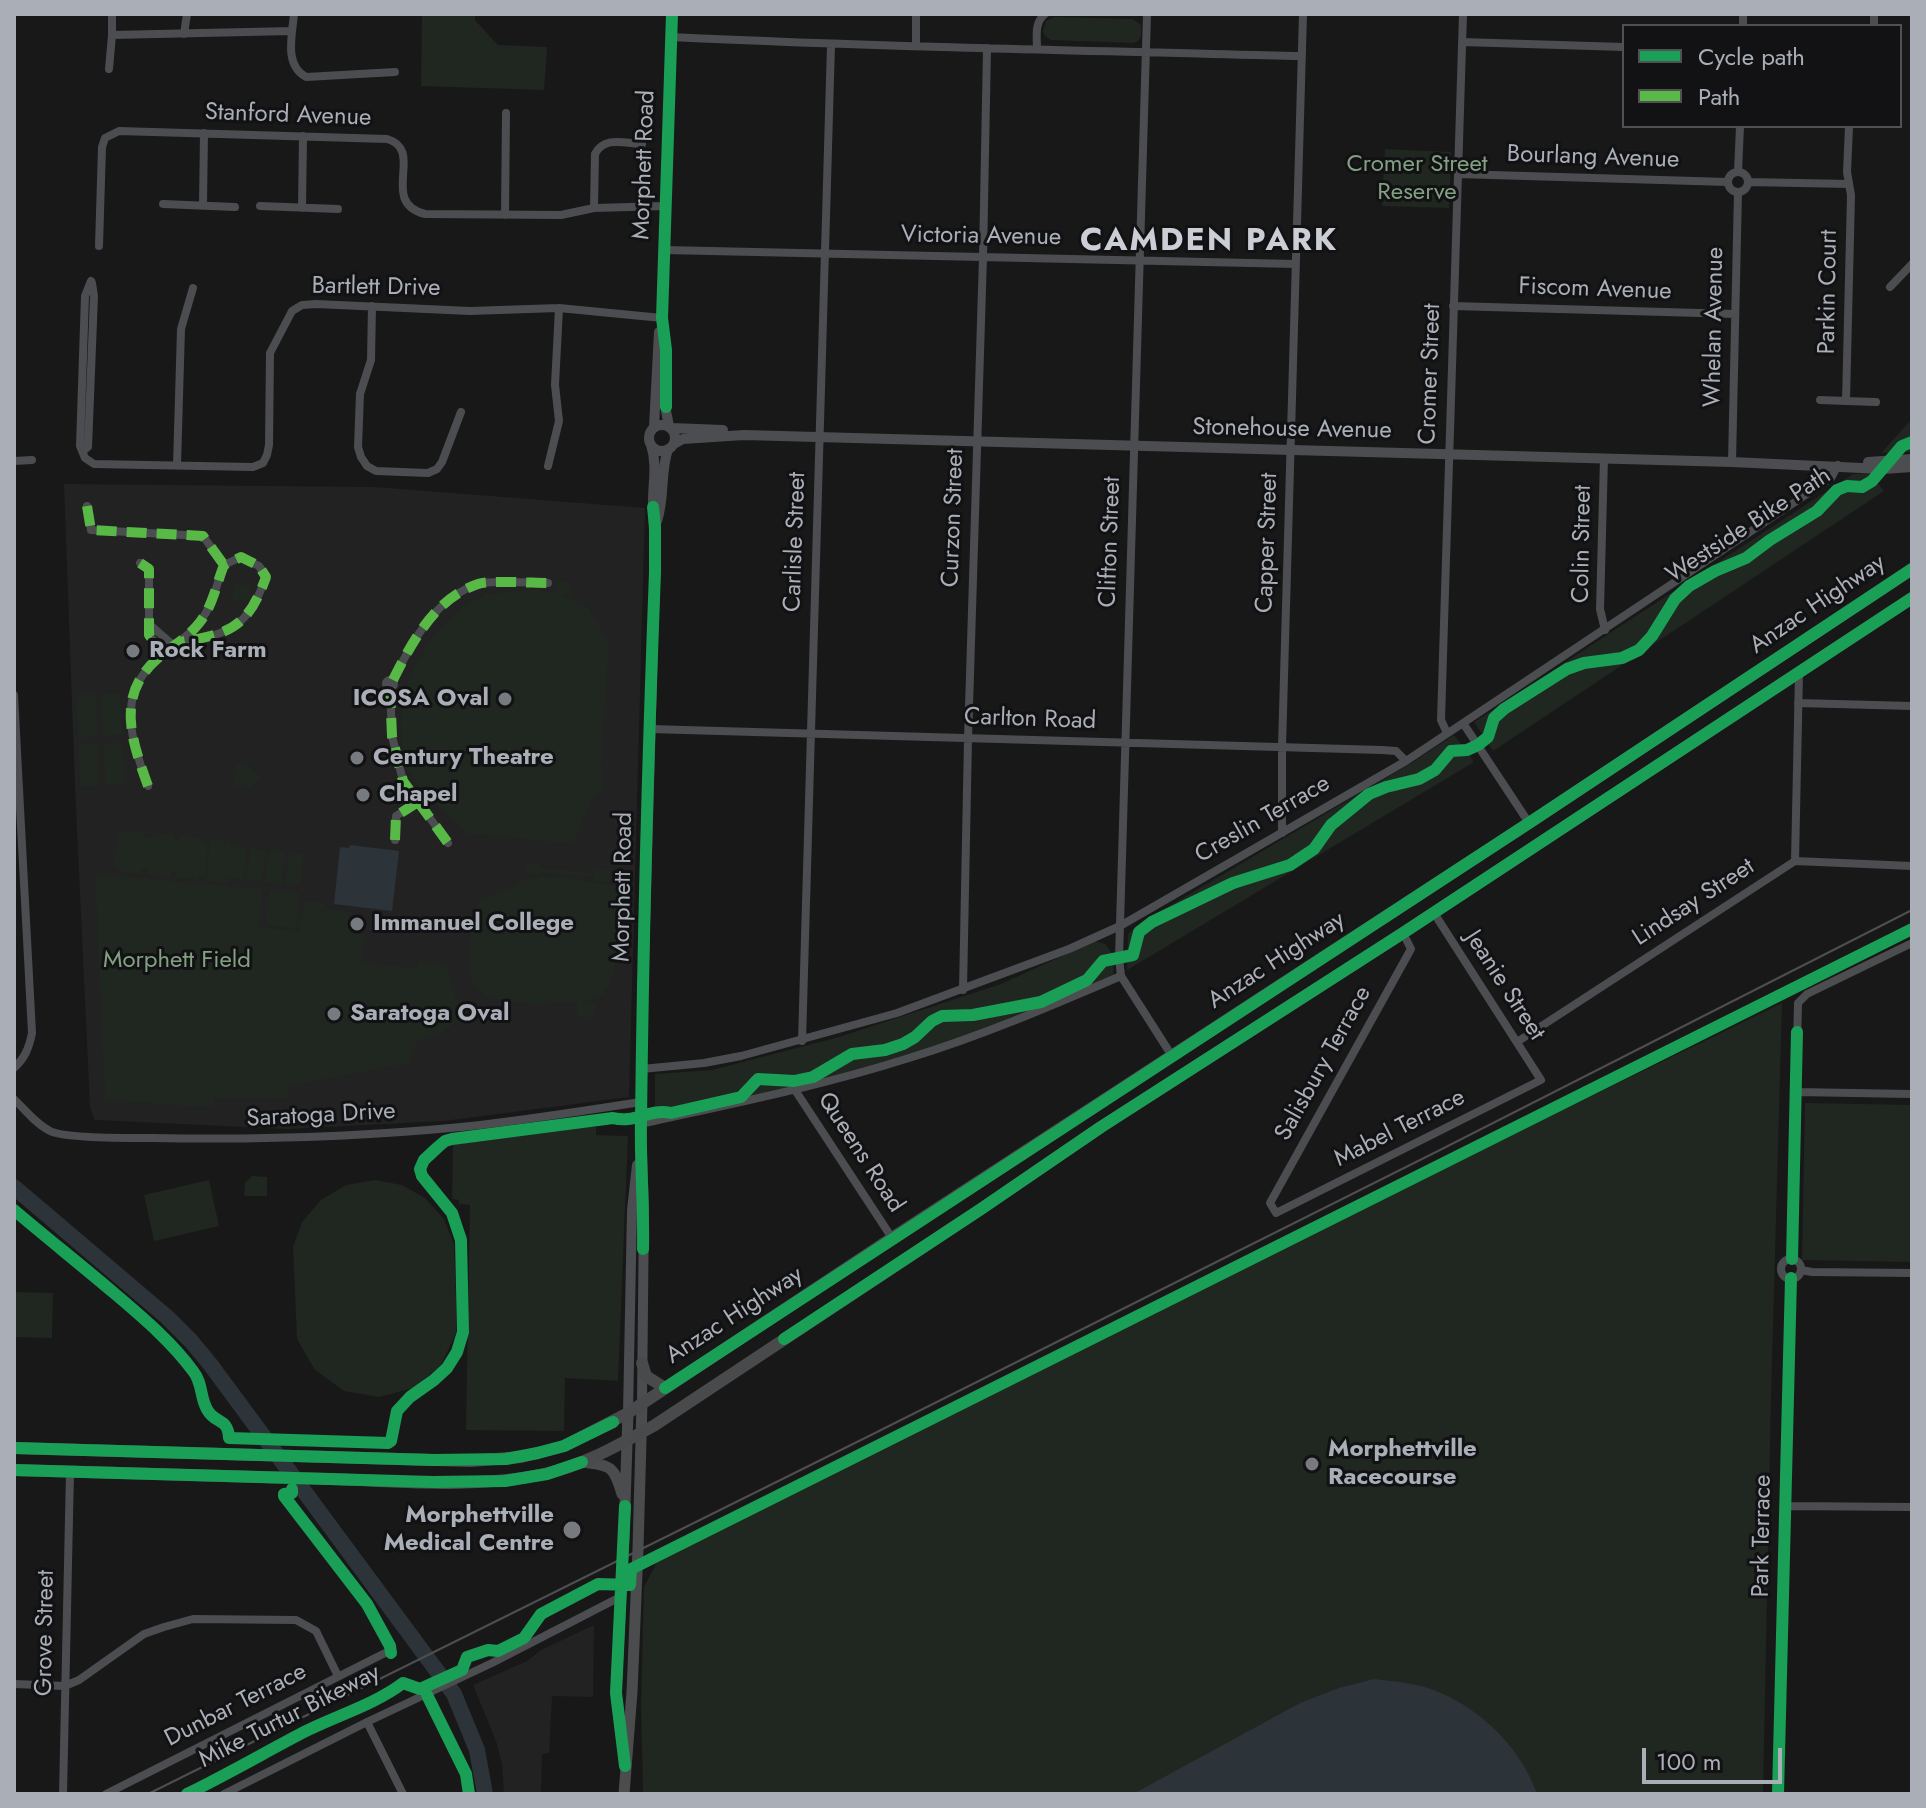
<!DOCTYPE html>
<style>
body{margin:0}
#map{position:relative;width:1926px;height:1808px;overflow:hidden;background:#181818;font-family:Jost,sans-serif}
canvas{display:block}
.frame{position:absolute;inset:0;border:16px solid #aaafb7;pointer-events:none}
.legend{position:absolute;left:1622px;top:24px;width:280px;height:104px;box-sizing:border-box;background:#121214;border:2px solid #4f5155;margin:0;padding:10px 14px;list-style:none;font-size:24px;color:#aaafb7}
.legend li{display:flex;align-items:center;gap:16px;height:40px}
.legend b{width:40px;border:2px solid #4f5155}
.scale{position:absolute;left:1642px;top:1748px;width:140px;height:36px;box-sizing:border-box;border:4px solid #aaafb7;border-top:0;padding-left:10px;font-size:24px;line-height:28px;white-space:nowrap;color:#aaafb7;-webkit-text-stroke:6px #121214;paint-order:stroke}
</style>
<div id="map">
<canvas width="1926" height="1808"></canvas>
<div class="frame"></div>
<ul class="legend">
<li><b style="height:10px;background:#1a9f57"></b>Cycle path</li>
<li><b style="height:10px;background:#58b947"></b>Path</li>
</ul>
<div class="scale">100 m</div>
</div>
<script>
const ctx = document.querySelector('canvas').getContext('2d');
ctx.lineJoin = 'round';
function fill(path, color) { ctx.fillStyle = color; ctx.fill(path, 'evenodd'); }
function trace(path, color, width, dash) { ctx.strokeStyle = color; ctx.lineWidth = width; ctx.lineCap = dash ? 'butt' : 'round'; ctx.setLineDash(dash || []); ctx.stroke(path); }
function drawText(font, color, halo, rows, align = 'center') {
  ctx.font = font + ' Jost,sans-serif'; ctx.lineWidth = 6; ctx.setLineDash([]); ctx.textBaseline = 'middle'; ctx.strokeStyle = halo; ctx.fillStyle = color; for (const [text, x, y, turn = 0] of rows) {
    ctx.save(); ctx.translate(x, y); ctx.rotate((+turn || 0) * Math.PI / 180); ctx.textAlign = isNaN(turn) ? turn : align; if (halo) ctx.strokeText(text, 0, 0); ctx.fillText(text, 0, 0); ctx.restore();
  }
}
const built = new Path2D(`
 M64,484L375,487L645,508L629,1097L444,1121L288,1129L95,1120L90,1108L75,785Z
 M594,1625L593,1697L552,1696L549,1753L542,1754L541,1794H504L502,1764L496,1741L473,1685L527,1661L541,1650Z`);
const green = new Path2D(`
 M422,14H475V20L498,45L547,47L544,90L421,86Z
 M1055,17L1133,19L1141,25C1141,34 1143,41 1133,43L1051,40L1044,35L1043,30L1046,21Z
 M1385,149L1451,152L1449,208L1382,206Z
 M1912,419V452L1881,453Z
 M1869,473L1884,491L1493,751L1474,722L1853,474Z
 M555,581L570,582L571,595L562,594L589,608L609,643L601,761L604,793L596,794L585,815L574,844L468,834L425,794L404,765L400,721L409,678L430,640L458,610L486,594L531,589L558,593L555,590Z
 M233,585H250V600H232Z
 M120,693L123,735L103,736L100,694Z
 M96,694L98,737L78,738L76,695Z
 M1454,735L1474,762L1127,970L1128,934L1144,921L1413,762Z
 M123,742L125,784L105,785L103,743Z
 M98,743L100,786L80,787L78,744Z
 M236,763L248,764L261,778L249,788L233,786Z
 M123,830L145,832L144,837L152,838L153,833L174,835V839L180,840L181,835L202,838V842L208,843L205,876L199,875L198,880L177,878V873L171,872L170,877L148,875L149,870L142,869L140,874L119,872V867L114,866L118,834H123Z
 M210,839L232,841L231,846L247,847L243,880L228,878L227,883L206,881Z
 M250,848L266,850L262,882L246,880Z
 M269,850L285,851L281,884L265,882Z
 M289,852L304,854L300,886L285,884Z
 M526,863L540,864L541,868L594,873L595,869L610,871L609,882L594,881V877L540,872L539,875L525,873Z
 M95,874L262,889L259,927L298,931L305,901L325,903L326,909L353,912L351,932L365,934L361,963L416,968L418,961L448,965L450,980L462,1015C457,1019 452,1025 447,1029C427,1043 415,1031 409,1063L289,1086L288,1099L215,1098L214,1108L105,1100Z
 M520,877L522,878V882C546,869 592,884 619,886C619,910 621,973 605,992C599,999 590,1000 582,1002L595,1003V1017H577V1002C551,1004 493,1009 475,987C469,978 467,943 470,932C472,922 475,912 477,902L518,884Z
 M269,890L300,893L296,929L266,925Z
 M1095,941L1105,944L1114,956L1113,977L931,1049L794,1087L655,1119V1074L712,1070L839,1037L1001,984Z
 M1782,1003L1771,1397L1763,1794H643L641,1704L644,1587L657,1562L1379,1200Z
 M1805,1103L1912,1105V1262L1802,1260Z
 M579,1125L596,1127V1135L628,1136L618,1381L565,1378L564,1431L466,1430L470,1205L459,1204V1200L452,1199L453,1143Z
 M252,1176L267,1177V1196H244L245,1183Z
 M209,1180L219,1226L154,1241L144,1195Z
 M375,1180L402,1185L425,1198L444,1219L454,1244L456,1297V1333L441,1365L414,1388L379,1397L344,1391L315,1370L297,1339L293,1247L302,1222L321,1200L346,1185Z
 M14,1292L53,1293L52,1338L14,1337Z`);
const water = new Path2D(`
 M350,845L399,851L392,911L334,904L340,847L349,848Z
 M1374,1679C1397,1682 1420,1683 1441,1693C1483,1711 1522,1750 1537,1794H1133L1300,1703L1339,1688Z`);
const river = new Path2D(`
 M14,1187L167,1317L191,1341L210,1364L454,1694L477,1750L485,1794`);
const minor = new Path2D(`
 M294,14C292,36 284,65 306,77L395,72
 M1147,14L1119,958L1121,976L1172,1056
 M1743,26V14
 M1874,26V14
 M184,34L187,14
 M112,35L292,31
 M671,37C882,47 1092,51 1302,56
 M1462,42L1624,47
 M916,45V14
 M1037,49C1037,36 1034,23 1045,14
 M109,69L112,35V14
 M1849,126L1847,172L1851,195L1846,401L1876,402
 M1728 182a10 10 0 1 1 20 0a10 10 0 1 1-20 0Z
 M1738,172L1740,126
 M1458,174L1728,182
 M1748,182L1849,184
 M163,204L235,207
 M203,205L204,133
 M260,206L338,209
 M302,208L303,136
 M594,208L595,154C604,136 624,143 642,144
 M505,215L506,113
 M99,246L102,147L105,138L119,131L387,139C426,150 378,202 425,214L561,215L594,208L665,206
 M665,250L1296,264
 M91,281L85,296L80,446L85,458L94,464L253,467L263,463L267,455L269,445L270,353L292,311L302,305L316,304L470,311L559,308L662,318
 M1890,287L1912,264
 M372,306L371,360L360,394L358,447L361,457L367,466L376,471L428,473L437,469L442,462L461,412
 M1453,306L1735,314
 M1820,400L1846,401
 M83,451L88,447L94,296L92,283
 M1604,458L1600,609L1605,630
 M14,461L32,460
 M1732,462L1738,192
 M177,465L181,329L193,288
 M548,466L559,421L555,385L559,308
 M87,506L91,530L203,536L224,565
 M140,563L149,569V635L164,653
 M149,624L174,646
 M386 684a4 4 0 1 1 8 0a4 4 0 1 1-8 0Z
 M393,680C412,642 435,598 478,584C490,580 533,583 548,583
 M390,688L392,736L403,781L448,843
 M14,695L32,1033C29,1048 25,1058 14,1068
 M1798,703L1912,706
 M1463,723L1529,823
 M650,729L1382,750L1396,751L1406,761
 M1447,733L1441,720L1463,14
 M148,786C132,741 115,696 157,659C172,645 186,640 200,622C213,605 216,585 224,565L241,557L259,566L266,577C248,627 231,634 180,642
 M1282,833V747L1303,14
 M395,840L396,816L418,802
 M1795,861L1799,674
 M1403,933L1411,949L1270,1203L1276,1213L1541,1080L1434,913
 M963,990L968,739L983,257L987,48
 M802,1041L831,45
 M1517,1042L1795,861L1912,866
 M642,1069L704,1063L741,1056L897,1013L1069,949L1120,926L1406,761L1831,478L1838,465
 M795,1090L892,1238
 M1796,1092L1912,1094
 M14,1099C25,1110 36,1124 50,1131C66,1139 131,1138 152,1138C255,1140 358,1137 461,1127C521,1121 581,1111 641,1102
 M641,1124C731,1104 821,1086 909,1058C981,1036 1051,1006 1121,976
 M1792,1259L1798,1003L1807,994L1912,943
 M1781 1269a10 10 0 1 1 20 0a10 10 0 1 1-20 0Z
 M1801,1270L1812,1272L1912,1273
 M1786,1506L1912,1507
 M14,1684L65,1686L79,1680L144,1634L164,1627L193,1619L296,1620L316,1631L338,1676
 M367,1722L403,1794
 M63,1794L70,1472
 M106,1794L385,1653
 M224,1794L367,1722L492,1663L622,1596
 M1778,1794L1791,1278`);
const tertiary = new Path2D(`
 M649 438a13 13 0 1 1 26 0a13 13 0 1 1-26 0Z
 M669,426L666,411V350L662,318L672,14
 M654,427L659,332
 M672,428L723,430
 M674,444L683,439L744,435L1732,462L1883,469L1912,467
 M1868,462L1912,459
 M657,521C665,498 660,473 668,449
 M642,1403L644,1207L641,1127L642,1033L655,572C655,551 654,530 653,508C652,487 658,466 651,445
 M628,1413L632,1210L637,1165`);
const secondary = new Path2D(`
 M582,1462C611,1465 614,1466 622,1494
 M622,1742L616,1693L624,1535L628,1413
 M624,1794L632,1692L638,1549L642,1403`);
const trunk = new Path2D(`
 M642,1363L646,1376L665,1388
 M14,1448L471,1461L521,1457L564,1446L628,1413L892,1238L1529,823L1912,569
 M14,1470C120,1473 225,1476 331,1479C401,1481 475,1489 544,1474C583,1466 620,1444 655,1425L981,1209L1101,1127L1403,933L1912,598`);
const tram = new Path2D(`
 M148,1794L865,1438L1438,1151L1912,910`);
const quiet = new Path2D(`
 M87,506L91,530L203,536L224,565
 M140,563L149,569V635L164,653
 M393,680C412,642 435,598 478,584C490,580 533,583 548,583
 M390,688L392,736L403,781L448,843
 M148,786C132,741 115,696 157,659C172,645 186,640 200,622C213,605 216,585 224,565L241,557L259,566L266,577C248,627 231,634 180,642
 M395,840L396,816L418,802`);
const cycleway = new Path2D(`
 M666,407V350L662,318L672,14
 M14,1210C47,1238 81,1265 114,1293C142,1317 171,1341 193,1371C203,1383 200,1400 208,1411C216,1424 228,1418 229,1438L388,1443L391,1441L397,1411L410,1397L434,1380L447,1368L457,1352L463,1332L461,1240L452,1213L422,1176L420,1169L424,1160L438,1147L445,1141L452,1139L613,1118C635,1124 649,1108 671,1113L741,1097L758,1079L794,1081L813,1077L852,1054L885,1050L903,1044L915,1037L932,1021L942,1016L973,1015L1041,1002L1087,980L1103,961L1133,955L1139,932L1152,922L1233,883L1290,865L1314,849L1331,825L1369,794L1386,787L1419,779L1435,770L1451,751L1467,750L1478,745L1488,737L1494,718L1504,709L1567,669L1584,663L1622,658L1639,650L1652,636L1675,599L1689,586L1715,571L1746,558L1770,540L1817,511L1837,490L1847,486L1862,487L1872,481L1902,446L1912,442
 M643,1249C644,1206 640,1164 641,1121C643,938 648,755 655,572V527L653,507
 M1792,1259L1797,1032
 M784,1339L981,1209L1101,1127L1403,933L1912,598
 M665,1388L1529,823L1912,569
 M14,1448L433,1460L506,1459L538,1453L564,1446L613,1422
 M14,1470L433,1482L505,1481L547,1474L582,1462
 M292,1489V1493L284,1494V1496L367,1604L390,1646L391,1653
 M427,1695L466,1774L469,1794
 M625,1766L616,1693L625,1506
 M187,1794C226,1775 264,1753 302,1733C335,1716 374,1705 403,1683L420,1689L462,1670L467,1657L488,1650L498,1651L524,1638L541,1614L598,1584L630,1585L631,1569L1912,929
 M1778,1794L1791,1278`);
const markers = [
 [133,651,8,"#777a7f"],
 [505,699,8,"#777a7f"],
 [357,758,8,"#777a7f"],
 [363,795,8,"#777a7f"],
 [357,924,8,"#777a7f"],
 [334,1014,8,"#777a7f"],
 [1312,1464,8,"#777a7f"],
 [572,1530,10,"#777a7f"]
];
const streetNames = [
 ["Stanford Avenue",288,116,2],
 ["Bourlang Avenue",1593,158,2],
 ["Morphett Road",645,165,-88],
 ["Victoria Avenue",981,237,1],
 ["Bartlett Drive",376,288,1],
 ["Fiscom Avenue",1595,290,2],
 ["Parkin Court",1829,292,-89],
 ["Whelan Avenue",1715,327,-89],
 ["Cromer Street",1431,374,-88],
 ["Stonehouse Avenue",1292,430,1],
 ["Curzon Street",954,518,-88],
 ["Westside Bike Path",1749,526,-33],
 ["Carlisle Street",796,542,-88],
 ["Clifton Street",1111,542,-88],
 ["Capper Street",1268,543,-88],
 ["Colin Street",1583,544,-89],
 ["Anzac Highway",1818,605,-34],
 ["Carlton Road",1030,720,2],
 ["Creslin Terrace",1263,820,-30],
 ["Morphett Road",624,887,-89],
 ["Lindsay Street",1694,903,-33],
 ["Anzac Highway",1277,961,-33],
 ["Jeanie Street",1504,986,57],
 ["Salisbury Terrace",1324,1064,-61],
 ["Saratoga Drive",321,1116,-3],
 ["Mabel Terrace",1400,1129,-27],
 ["Queens Road",860,1153,57],
 ["Anzac Highway",735,1316,-33],
 ["Park Terrace",1763,1536,-89],
 ["Grove Street",46,1633,-89],
 ["Dunbar Terrace",236,1706,-27],
 ["Mike Turtur Bikeway",290,1717,-27]
];
const parkNames = [
 ["Cromer Street",1417,165],
 ["Reserve",1417,193],
 ["Morphett Field",177,961]
];
const poiNames = [
 ["Rock Farm",149,651],
 ["ICOSA Oval",489,699,"right"],
 ["Century Theatre",373,758],
 ["Chapel",379,795],
 ["Immanuel College",373,924],
 ["Saratoga Oval",350,1014],
 ["Morphettville",1328,1450],
 ["Racecourse",1328,1478],
 ["Morphettville",554,1516,"right"],
 ["Medical Centre",554,1544,"right"]
];
const districtNames = [
 ["CAMDEN PARK",1209,242]
];
fill(built, '#222223');
fill(green, '#202620');
fill(water, '#2c3439');
trace(river, '#2c3439', 16);
trace(minor, '#4c4d50', 8);
trace(tertiary, '#4c4d50', 10);
trace(secondary, '#4b4c4e', 11);
trace(trunk, '#494a4c', 12);
trace(tram, '#4c4e4f', 2);
trace(quiet, '#58b947', 10, [20, 10]);
trace(cycleway, '#1a9f57', 12);
for (const [x, y, r, color] of markers) { const dot = new Path2D(); dot.arc(x, y, r, 0, 2 * Math.PI); ctx.fillStyle = color; ctx.fill(dot); trace(dot, '#121214', 3); }
drawText('24px', '#aaafb7', '#121214', streetNames);
drawText('24px', '#83a182', '#121214', parkNames);
drawText('bold 24px', '#aaafb7', '#121214', poiNames, 'left');
ctx.letterSpacing = '2px';
drawText('bold 32px', '#cbced4', '#121214', districtNames);
ctx.letterSpacing = '0px';
</script>
